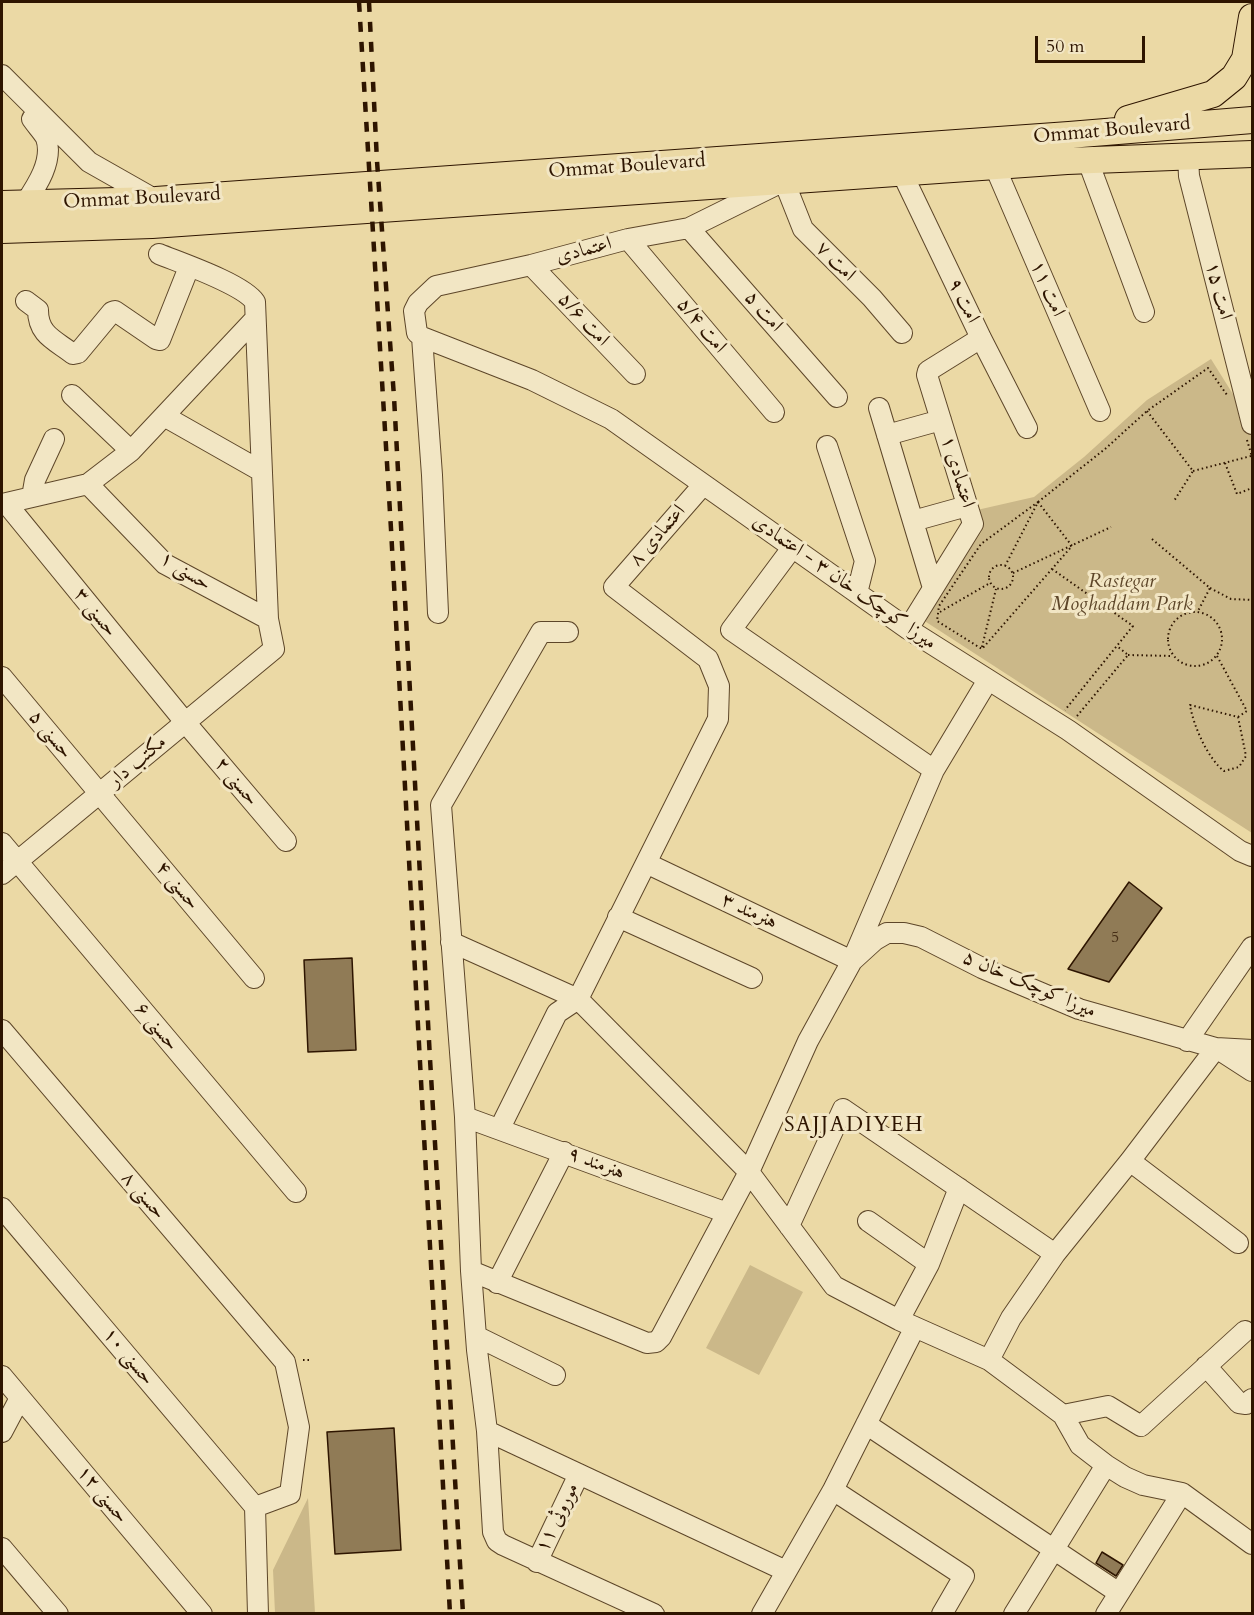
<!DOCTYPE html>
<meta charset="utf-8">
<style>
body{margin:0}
#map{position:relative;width:1254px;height:1615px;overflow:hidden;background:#ebd9a5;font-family:Cardo,serif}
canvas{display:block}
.frame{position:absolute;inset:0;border:3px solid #2e1500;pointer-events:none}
.scale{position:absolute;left:1035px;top:36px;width:110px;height:27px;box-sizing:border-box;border:3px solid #2e1500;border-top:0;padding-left:8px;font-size:18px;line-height:21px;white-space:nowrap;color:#2e1500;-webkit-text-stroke:4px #f2e6c4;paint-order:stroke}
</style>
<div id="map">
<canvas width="1254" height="1615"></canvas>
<div class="frame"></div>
<div class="scale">50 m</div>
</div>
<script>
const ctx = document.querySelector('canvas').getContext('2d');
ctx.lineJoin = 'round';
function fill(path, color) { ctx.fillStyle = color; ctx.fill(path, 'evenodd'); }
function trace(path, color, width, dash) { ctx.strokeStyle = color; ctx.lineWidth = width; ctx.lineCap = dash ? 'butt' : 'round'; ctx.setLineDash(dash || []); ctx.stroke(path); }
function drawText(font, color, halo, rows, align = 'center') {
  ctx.font = font + ' Cardo,Amiri,serif'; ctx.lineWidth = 6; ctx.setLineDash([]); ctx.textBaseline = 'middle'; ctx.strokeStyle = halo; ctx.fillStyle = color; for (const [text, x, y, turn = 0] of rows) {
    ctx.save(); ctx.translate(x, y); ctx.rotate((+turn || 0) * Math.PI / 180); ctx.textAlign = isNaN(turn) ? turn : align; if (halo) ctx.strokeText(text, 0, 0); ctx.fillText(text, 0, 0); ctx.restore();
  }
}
const green = new Path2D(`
 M1211,359L1246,415L1252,434V833L923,620L982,531L977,510L1034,497L1084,457L1147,400Z
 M750,1265L803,1292L759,1375L706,1348Z
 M308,1498L315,1613H275L273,1570Z`);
const building = new Path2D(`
 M1129,882L1162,908L1109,982L1068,969Z
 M352,958L356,1050L308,1052L304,960Z
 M394,1428L401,1550L335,1554L327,1432Z
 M1102,1552L1123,1565L1116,1576L1096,1563Z`);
const path = new Path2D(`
 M1147,411L1193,471L1174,501
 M1247,440L1252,457
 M1225,463L1237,494L1252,488
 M1193,471L1251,456
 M1038,502L1072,546L982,649L937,621L939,606L981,544Z
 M1152,539L1210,588L1198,611
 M989 577a12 12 0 1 1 24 0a12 12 0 1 1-24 0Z
 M1005,566L1038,502L1105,449L1147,411L1208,368L1227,395
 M1052,569L1133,626L1065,710
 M1013,573L1111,527
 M1210,588L1231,599L1252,600
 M1168 639a27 27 0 1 1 54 0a27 27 0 1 1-54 0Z
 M940,612L990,583
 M982,647L996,589
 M1128,655L1173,656
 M1217,656L1247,711L1238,717L1190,705C1193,725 1208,759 1224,771L1239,767L1246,756L1238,717
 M1077,716L1128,655L1117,646
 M303,1360H312`);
const minor = new Path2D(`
 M2,75L89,162L156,200
 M1188,157L1189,176L1252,424
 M1088,161L1144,312
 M995,167L1100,411
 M902,173L981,338L1027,428
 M24,205C36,187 54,161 46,138C43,132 36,125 32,119
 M689,228L837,397
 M628,239L774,412
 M531,265L635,374
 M26,301L38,310C38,335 55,340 73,354L78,353L112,312L115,311L156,339L160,340L189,267
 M902,333L872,298L803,229L784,181L689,228L628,239L531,265L436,286L418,303L414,311L417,333L422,337L532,380L611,419L908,629L1068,730L1240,851L1252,856
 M422,337L432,475L438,613
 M72,395L131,451
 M879,408L933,588
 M164,416L261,471
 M887,435L941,420
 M827,446L865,561L857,593
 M88,484L165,564L268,619
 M703,485L614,587L708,659L719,686L718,719L578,999L749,1172L834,1286L899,1320L989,1360L1063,1415L1080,1445L1106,1465L1125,1477L1143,1485L1182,1493L1252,1544
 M32,497L35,480L54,439
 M6,503L185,722L286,841
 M2,504L88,484L131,451L255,319
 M913,521L967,506
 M792,548L731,630L934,770
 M908,629L973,524L927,375L928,371L981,338
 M568,632H541L441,805L465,1117L471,1271L477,1350L487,1431L493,1532L497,1541L503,1545L654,1614
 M2,677L254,978
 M2,843L296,1192
 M646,863L852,961L875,940L887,933H904L921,937L982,968L1079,1009L1216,1048L1252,1050
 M2,874L274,649L268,619L255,302C243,284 181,263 159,254
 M618,917L752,978
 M451,942L578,999
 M2,1030L285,1362L299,1427L290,1494L255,1507
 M1187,1041L1252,947
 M1218,1049L1252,1071
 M465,1117L727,1213
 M500,1128L557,1013L578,999
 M1130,1161L1238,1243
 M2,1208L255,1507
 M868,1221L929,1264
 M789,1226L843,1109L1055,1254
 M471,1271L647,1343L656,1342L661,1337L749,1172L808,1041L852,961L934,770L988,680
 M497,1283L564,1152
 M899,1320L929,1264L959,1188
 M476,1336L555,1375
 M989,1360L1011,1318L1055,1254L1130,1161L1216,1048
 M1206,1366L1239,1403L1246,1404L1252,1399
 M2,1376L202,1614
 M1063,1415L1108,1406L1141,1426L1245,1331
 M866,1424L1119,1593
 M487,1431L786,1571
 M2,1432L20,1398
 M833,1490L964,1576L942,1614
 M255,1507L258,1614
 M2,1548L58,1614
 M537,1562L579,1474
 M762,1614L833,1490L915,1327
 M1014,1614L1106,1465
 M1106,1614L1182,1493`);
const major = new Path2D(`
 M1128,119L1213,94L1234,77L1245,59L1252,17
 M2,204L156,200L1069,135L1252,120
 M2,230L152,225L1067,161L1252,154`);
const rail = new Path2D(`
 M359,2L391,529L450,1614
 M369,2L377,161L394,397L430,1059L463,1614`);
const numberNames = [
 ["5",1115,938]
];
const streetNames = [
 ["Ommat Boulevard",1112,131,-5],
 ["Ommat Boulevard",627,167,-4],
 ["Ommat Boulevard",142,199,-3],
 ["اعتمادی",584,251,-15],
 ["امت ۷",835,262,45],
 ["امت ۱۱",1047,289,67],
 ["امت ۱۵",1218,291,76],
 ["امت ۹",963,301,64],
 ["امت ۵",763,312,49],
 ["امت ۵/۶",583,320,47],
 ["امت ۵/۴",701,326,50],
 ["اعتمادی ۱",957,472,73],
 ["اعتمادی ۸",658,536,-49],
 ["حسنی ۱",185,572,32],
 ["میرزا کوچک خان ۳ - اعتمادی",844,583,35],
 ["حسنی ۳",95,613,51],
 ["حسنی ۵",50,735,50],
 ["مکتب دار",138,762,-40],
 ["حسنی ۲",236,782,50],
 ["حسنی ۴",177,886,50],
 ["هنرمند ۳",749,912,25],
 ["میرزا کوچک خان ۵",1029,985,23],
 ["حسنی ۶",156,1027,50],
 ["هنرمند ۹",596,1164,21],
 ["حسنی ۸",143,1196,49],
 ["حسنی ۱۰",128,1357,50],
 ["حسنی ۱۲",102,1495,50],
 ["موروثی ۱۱",558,1518,-64]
];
const parkNames = [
 ["Rastegar",1122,582],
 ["Moghaddam Park",1122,605]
];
const neighbourhoodNames = [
 ["SAJJADIYEH",854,1126]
];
fill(green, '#cbb889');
fill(building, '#907b56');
trace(building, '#2e1500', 1.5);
trace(minor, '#5d4629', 22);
trace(major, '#2e1500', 28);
trace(path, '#2e1500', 2, [1.5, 3]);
trace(minor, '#f2e6c4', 20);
trace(major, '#ebd9a5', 26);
trace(rail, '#2e1500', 4.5, [10, 10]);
drawText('16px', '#462e16', null, numberNames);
drawText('20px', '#2e1500', '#f2e6c4', streetNames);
drawText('italic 20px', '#5d4629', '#f2e6c4', parkNames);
ctx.letterSpacing = '1.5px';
drawText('21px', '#2e1500', '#f2e6c4', neighbourhoodNames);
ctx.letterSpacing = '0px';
</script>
